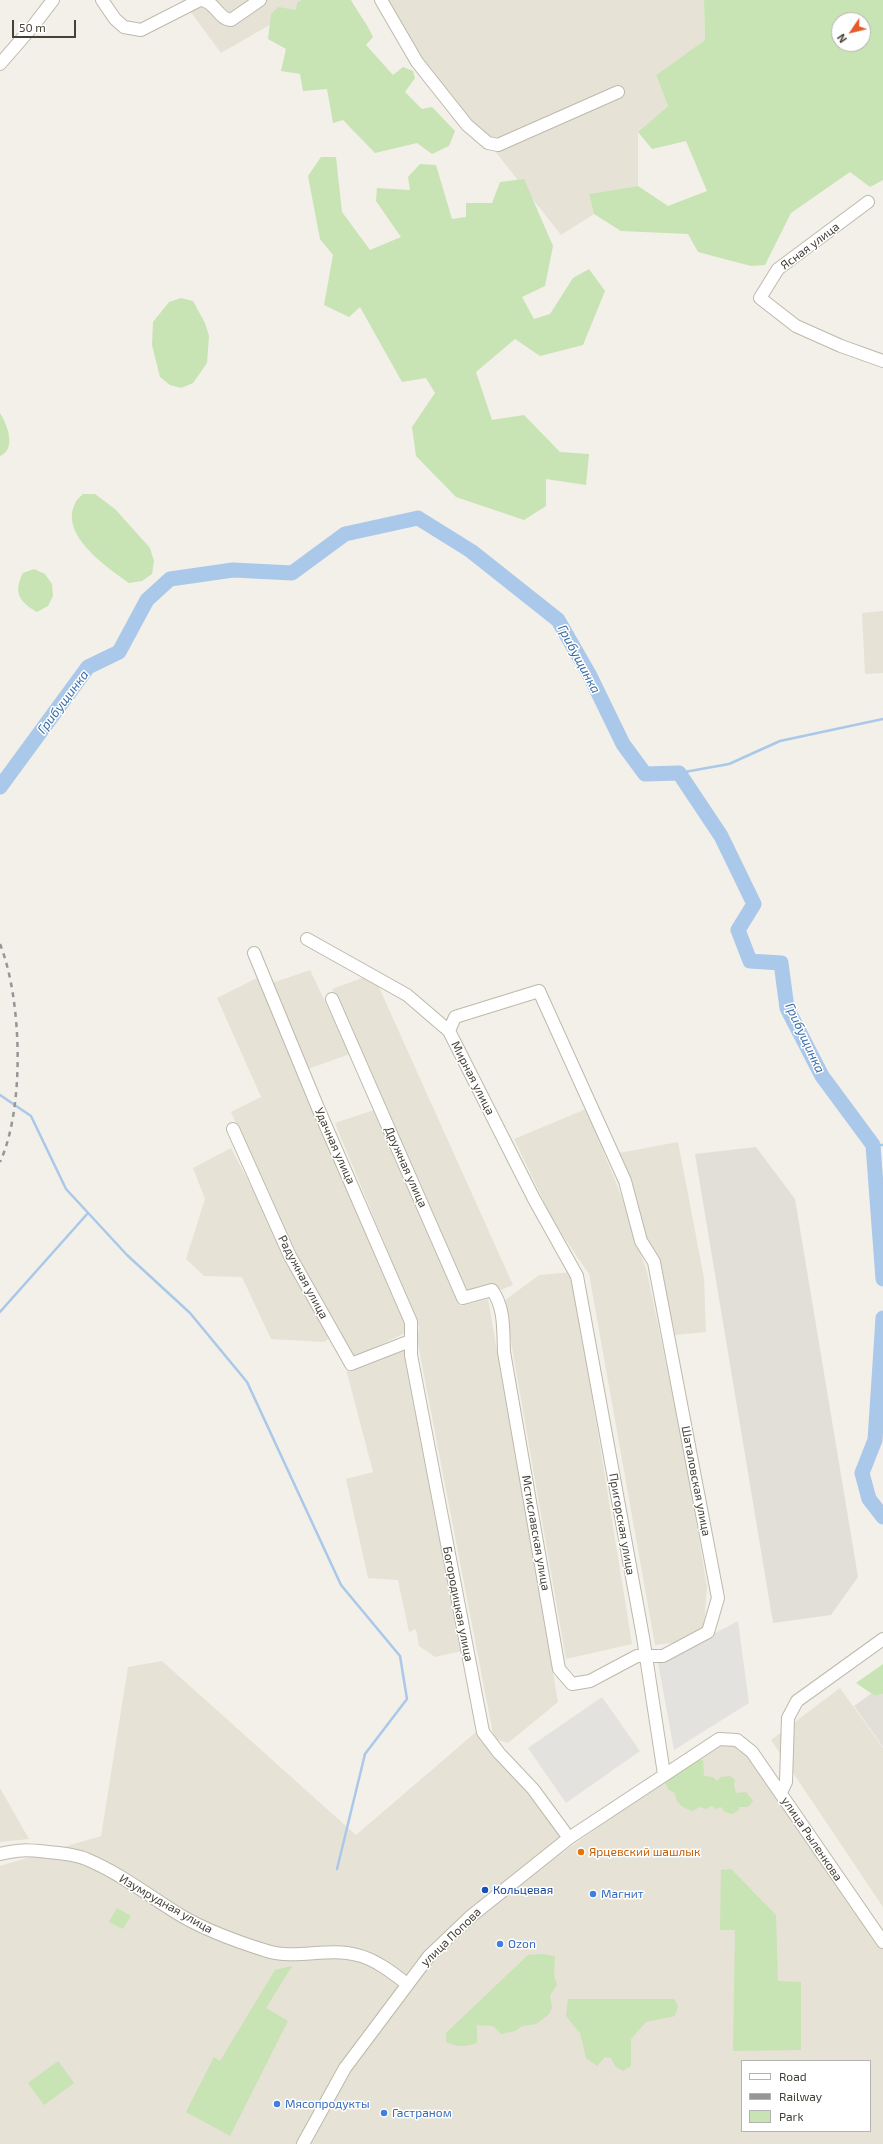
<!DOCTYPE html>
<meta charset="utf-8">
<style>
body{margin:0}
#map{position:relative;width:883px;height:2144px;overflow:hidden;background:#f2f0e8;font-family:"Exo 2",sans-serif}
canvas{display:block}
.legend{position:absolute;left:741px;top:2060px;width:130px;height:72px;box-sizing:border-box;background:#fff;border:1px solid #b5b3af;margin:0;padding:5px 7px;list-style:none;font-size:12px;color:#454137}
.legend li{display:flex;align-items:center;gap:8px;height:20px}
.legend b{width:20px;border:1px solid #b5b3af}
.north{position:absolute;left:831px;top:12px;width:40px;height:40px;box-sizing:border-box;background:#fff;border:1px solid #b5b3af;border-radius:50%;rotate:235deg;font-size:11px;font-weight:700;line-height:16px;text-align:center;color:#454137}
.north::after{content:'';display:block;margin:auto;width:14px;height:18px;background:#e55c2b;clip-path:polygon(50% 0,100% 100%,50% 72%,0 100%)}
.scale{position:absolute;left:12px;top:20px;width:64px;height:18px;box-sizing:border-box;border:2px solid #454137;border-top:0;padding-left:5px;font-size:12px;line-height:14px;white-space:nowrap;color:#454137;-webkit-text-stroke:3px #fff;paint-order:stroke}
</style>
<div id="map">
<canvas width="883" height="2144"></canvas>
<ul class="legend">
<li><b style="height:5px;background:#fff"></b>Road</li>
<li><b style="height:5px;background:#969696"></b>Railway</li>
<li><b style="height:11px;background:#c8e3b4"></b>Park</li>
</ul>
<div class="north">N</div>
<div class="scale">50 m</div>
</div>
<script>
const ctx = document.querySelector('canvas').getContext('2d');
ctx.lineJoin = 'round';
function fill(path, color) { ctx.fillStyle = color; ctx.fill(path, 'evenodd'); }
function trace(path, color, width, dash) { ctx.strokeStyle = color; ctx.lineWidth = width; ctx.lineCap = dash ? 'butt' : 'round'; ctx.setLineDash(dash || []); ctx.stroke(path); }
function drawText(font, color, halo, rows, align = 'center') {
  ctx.font = font + ' "Exo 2",sans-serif'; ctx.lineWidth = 3; ctx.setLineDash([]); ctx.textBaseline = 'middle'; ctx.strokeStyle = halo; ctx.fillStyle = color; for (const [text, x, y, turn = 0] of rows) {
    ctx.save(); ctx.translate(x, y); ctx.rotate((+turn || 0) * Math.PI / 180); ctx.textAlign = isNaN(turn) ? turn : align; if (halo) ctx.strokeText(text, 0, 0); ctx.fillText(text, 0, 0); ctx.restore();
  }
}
const residential = new Path2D(`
 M182,0H313L221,53Z
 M376,0H704L705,40L656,75L668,106L638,132V186L589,194L594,214L561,235Z
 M883,611V673L865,674L862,613Z
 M310,970L350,1054L308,1069L272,983Z
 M373,974L513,1285L498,1291L493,1284L468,1294L430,1216L332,989Z
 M257,978L407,1325V1332L351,1359L290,1240L231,1112L261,1097L217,998Z
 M377,1109L461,1306L488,1299L558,1702L508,1743L494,1739L417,1339L419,1327L335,1123Z
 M586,1109L619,1190L647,1272L685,1455L707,1587L704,1626L682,1642L655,1645L589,1274L554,1223L514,1139Z
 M678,1142L704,1278L706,1332L675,1335L659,1258L643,1235L619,1153Z
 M231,1148L330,1338L324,1342L271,1339L242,1277L204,1276L186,1259L205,1199L193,1168Z
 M572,1272L632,1644L566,1659L504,1301L539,1275Z
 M397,1347L405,1348L462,1651L435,1657L419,1646L416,1629L409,1632L398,1580L368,1578L346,1479L373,1472L346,1369Z
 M162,1661L356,1835L476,1732L560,1831V1839L486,1895L417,1960L330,2082L298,2144H0V1866L101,1836L128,1667Z
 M840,1688L883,1748V1907L771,1740Z
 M715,1744L739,1746L764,1773L883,1946V2144H309L347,2072L436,1955L486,1910L548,1863ZM742,2061H870V2131H742Z
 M0,1788L29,1839L0,1842Z`);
const industrial = new Path2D(`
 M756,1147L795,1199L858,1577L831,1615L773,1623L695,1154Z
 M872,1693L875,1696L883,1694V1747L854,1706Z`);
const green = new Path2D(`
 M302,0H351C358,13 367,23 373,37L366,45L393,75L403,67L413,71L415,78L405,92L422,109L432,107L455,131L449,146L432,154L417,143L375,153L343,120L333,123L327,89L303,91L300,74L281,71L286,49L268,39L271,14L278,7L296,10L297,3Z
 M704,0H883V180L870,187L850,172L791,213L765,265L751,266L698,252L688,234L621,231L594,214L589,194L638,186L668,206L707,191L686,141L652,149L638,132L668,106L656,75L705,40ZM839,20H863V44H839Z
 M321,157H336L342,212L370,250L401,237L376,201L377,188L410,190L408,177L420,164L436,165L452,219L466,217V203H492L500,182L524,179L553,246L545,286L522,297L534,319L550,314L573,278L589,269L605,291L583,345L540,356L515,339L476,372L492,420L524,415L560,452L589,454L586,485L546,479V506L524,520L456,497L416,456L412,427L435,393L426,378L402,382L360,307L349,317L324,305L333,255L320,239L308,176Z
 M181,298L193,301L205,323L209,336L207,363L193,383L181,388L170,385L160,377L152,345L153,322L169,302Z
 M0,413C7,424 17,449 0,456Z
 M83,494H95L115,509L150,548L154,561L152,574L142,581L129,583C108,568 59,535 75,504C76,500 80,497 83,494Z
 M34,569L45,574L52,584L53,596L48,606L37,612C19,602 13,592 23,573Z
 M883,1664V1694L875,1696L856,1683Z
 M695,1759L703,1760L704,1776L713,1777L717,1781L721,1777L730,1776L735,1780L734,1786L736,1793L746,1792L753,1801L748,1807H739L738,1811L732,1814L725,1812L721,1807L716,1809L711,1806L706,1809L700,1807L692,1811C682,1807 676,1804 675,1793L669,1790L665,1783L670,1776Z
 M731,1869L776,1915L778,1981L801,1982V2050L733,2051L735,1930H720L721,1870Z
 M117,1908L131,1916L123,1929L109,1922Z
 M542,1954L555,1956L554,1975L557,1985L550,1995L552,2008L549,2014L536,2024L522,2026L515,2031L501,2034L493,2026L477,2025V2043C466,2047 457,2047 446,2042V2033L528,1955Z
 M292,1966L266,2008L288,2021L230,2136L186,2112L214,2057L220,2061L275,1970Z
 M568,1999H674L678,2006L675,2016L646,2022L631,2039V2066L623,2071L615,2066L611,2058L605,2057L597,2066L586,2058L580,2033L566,2016Z
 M58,2061L74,2083L44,2105L28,2083Z`);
const parking = new Path2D(`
 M738,1621L749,1703L674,1750L658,1663Z
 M602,1697L640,1751L566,1803L528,1748Z`);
const stream = new Path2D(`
 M679,773L729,764L780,741L883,719
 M0,1095L31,1116L66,1189L127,1255L190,1313L247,1382L341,1585L400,1656L407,1699L365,1754L337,1869
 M873,1145H883
 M0,1312L88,1213`);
const river = new Path2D(`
 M0,787L88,667L119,652L147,600L170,579L233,570L292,573L345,534L418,518L471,551L558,620L590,676L623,744L645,774L679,773L721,836L754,904L738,930L750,961L781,963L787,1008L822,1076L873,1145L883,1279
 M883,1318L875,1440L862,1473L869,1499L883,1517`);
const minor = new Path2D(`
 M102,0L115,19L124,27L141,30L200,0
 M201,0C215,1 218,19 231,20L260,0
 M381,0L417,62L467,125L488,143L498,145L618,92
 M0,64L33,26L53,0
 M868,202L778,269L760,298L796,326L841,346L883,361
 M307,939L407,995L449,1031L534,1199L577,1276L643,1637L664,1774
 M254,953L318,1108L411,1322V1355L483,1732L499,1753L533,1789L569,1838
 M332,999L463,1298L492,1290C505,1308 503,1330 504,1352L559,1669L572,1684L590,1681L637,1656H663L708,1632L718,1598L654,1262L641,1241L625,1181L539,991L455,1017L449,1031
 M233,1129L290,1256L351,1364L410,1341
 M781,1792L786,1782L788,1718L797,1701L883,1639
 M0,1854C20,1849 28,1850 48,1852C60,1853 75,1854 86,1859C120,1873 149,1896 180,1915C207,1931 238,1942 267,1951C296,1960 328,1947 357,1955C375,1959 393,1973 407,1984
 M303,2144L345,2068L429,1956L470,1917L569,1838L719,1739L737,1740L752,1752L883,1942`);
const rail = new Path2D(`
 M0,944C22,999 25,1108 0,1162`);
const markers = [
 [581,1852,4,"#e8710a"],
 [485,1890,4,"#1a4fb4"],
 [593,1894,4,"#3f7fe0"],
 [500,1944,4,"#3f7fe0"],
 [277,2104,4,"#3f7fe0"],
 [384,2113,4,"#3f7fe0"]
];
const streetNames = [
 ["Ясная улица",810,246,-37],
 ["Мирная улица",473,1078,63],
 ["Удачная улица",335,1146,66],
 ["Дружная улица",406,1167,66],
 ["Радужная улица",303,1277,62],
 ["Шаталовская улица",696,1481,79],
 ["Пригорская улица",622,1524,80],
 ["Мстиславская улица",536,1533,80],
 ["Богородицкая улица",458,1604,79],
 ["улица Рыленкова",812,1839,56],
 ["Изумрудная улица",166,1904,30],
 ["улица Попова",451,1937,-44]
];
const foodNames = [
 ["Ярцевский шашлык",589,1852]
];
const transitNames = [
 ["Кольцевая",493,1890]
];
const shopNames = [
 ["Магнит",601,1894],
 ["Ozon",508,1944],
 ["Мясопродукты",285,2104],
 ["Гастраном",392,2113]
];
const waterNames = [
 ["Грибущинка",579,659,62],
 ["Грибущинка",63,702,-53],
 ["Грибущинка",805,1038,65]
];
fill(residential, '#e6e2d6');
fill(industrial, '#e2dfd9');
fill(green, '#c8e3b4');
fill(parking, '#e4e2df');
trace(stream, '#aac8e9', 2.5);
trace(river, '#aac8e9', 15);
trace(minor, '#bdb9ab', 14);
trace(minor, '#fff', 12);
trace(rail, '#969696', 2.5, [5, 5]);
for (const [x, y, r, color] of markers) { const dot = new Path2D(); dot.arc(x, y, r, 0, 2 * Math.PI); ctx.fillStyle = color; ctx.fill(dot); trace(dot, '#fff', 1.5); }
drawText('12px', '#454137', '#fff', streetNames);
drawText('12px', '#c56008', '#fff', foodNames, 'left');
drawText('12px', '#164399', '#fff', transitNames, 'left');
drawText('12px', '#366cbe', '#fff', shopNames, 'left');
drawText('italic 13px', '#3a6da6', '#fff', waterNames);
</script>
